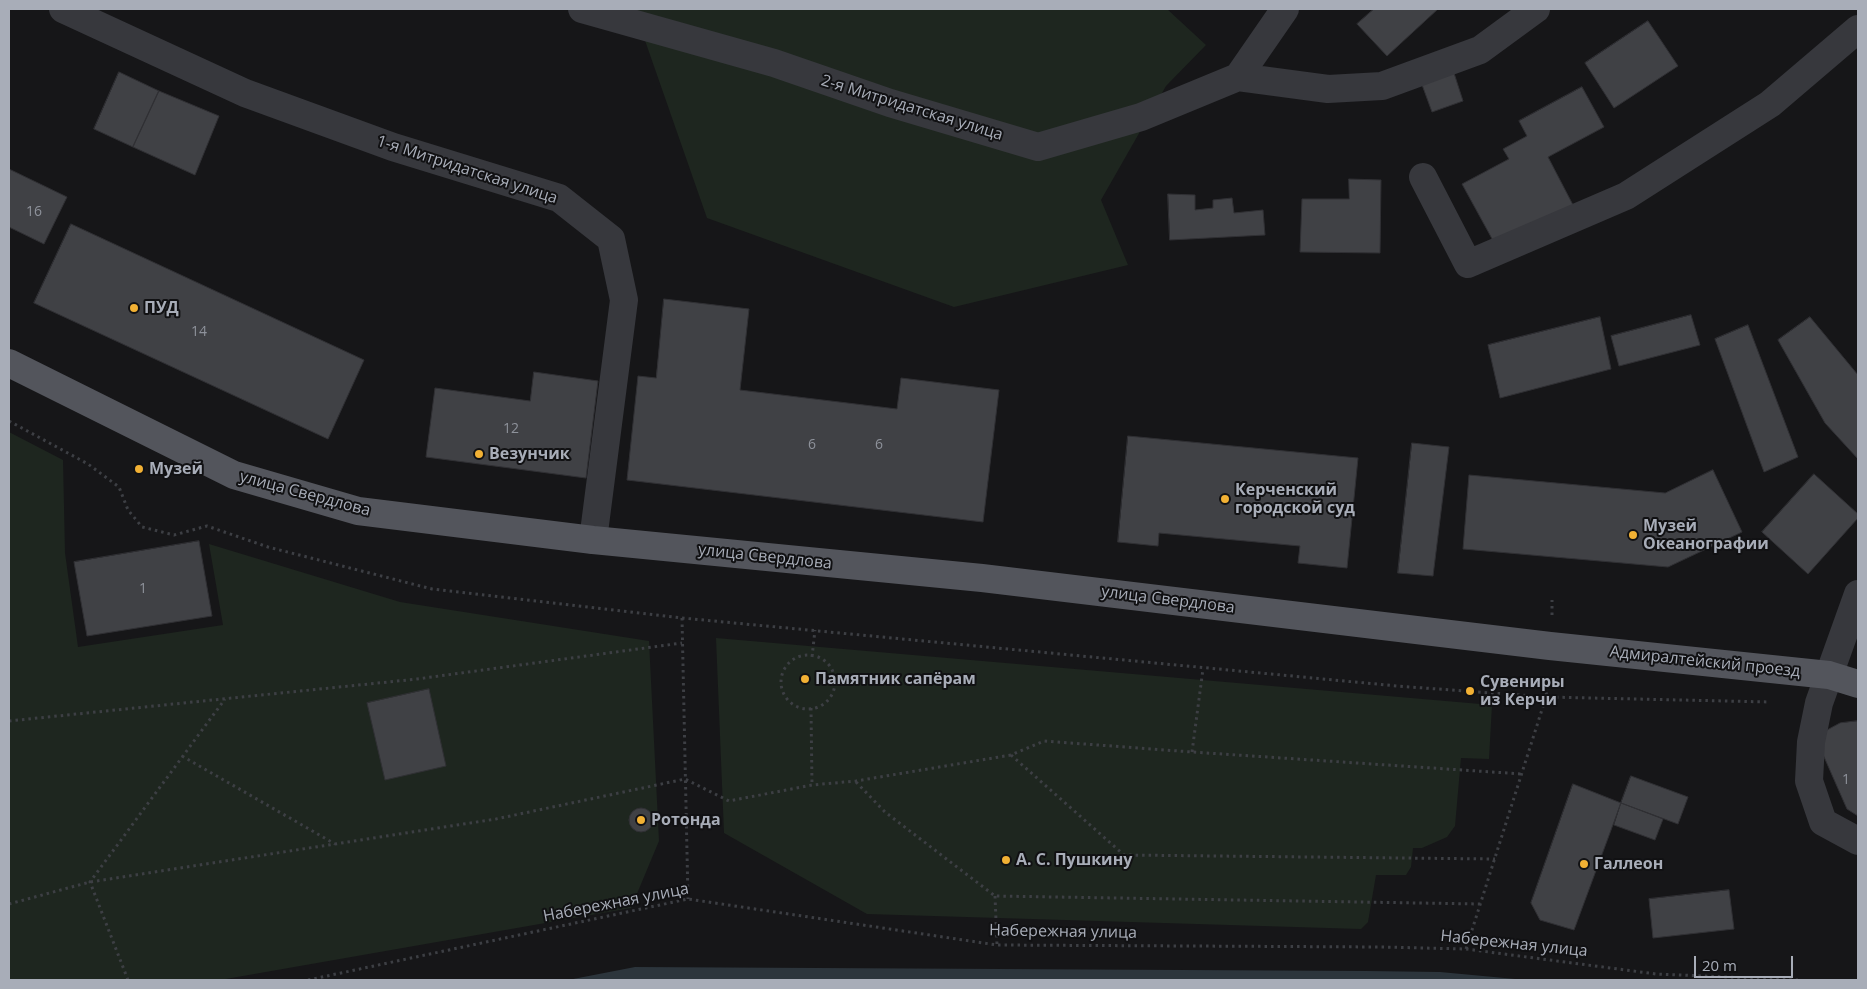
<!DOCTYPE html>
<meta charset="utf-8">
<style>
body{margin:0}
#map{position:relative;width:1867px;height:989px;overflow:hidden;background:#161618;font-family:"Open Sans",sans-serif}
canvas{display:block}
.frame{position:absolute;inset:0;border:10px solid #a8adb8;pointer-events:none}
.scale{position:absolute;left:1694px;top:956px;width:99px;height:22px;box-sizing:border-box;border:2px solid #a8adb8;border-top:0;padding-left:6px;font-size:15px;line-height:18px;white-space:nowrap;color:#a8adb8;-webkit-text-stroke:4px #111113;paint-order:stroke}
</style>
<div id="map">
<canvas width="1867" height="989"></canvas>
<div class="frame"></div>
<div class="scale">20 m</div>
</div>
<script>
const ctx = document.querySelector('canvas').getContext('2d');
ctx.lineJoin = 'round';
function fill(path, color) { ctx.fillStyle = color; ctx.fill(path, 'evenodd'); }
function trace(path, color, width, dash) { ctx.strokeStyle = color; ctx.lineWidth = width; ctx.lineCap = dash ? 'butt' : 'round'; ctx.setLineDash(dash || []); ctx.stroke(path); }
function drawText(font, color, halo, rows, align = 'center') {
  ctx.font = font + ' "Open Sans",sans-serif'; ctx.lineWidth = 4; ctx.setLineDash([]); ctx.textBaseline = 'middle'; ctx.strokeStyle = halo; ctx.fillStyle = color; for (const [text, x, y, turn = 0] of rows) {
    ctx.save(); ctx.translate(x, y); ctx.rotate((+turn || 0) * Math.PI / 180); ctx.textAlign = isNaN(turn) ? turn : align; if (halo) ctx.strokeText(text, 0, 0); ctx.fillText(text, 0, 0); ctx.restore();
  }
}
const green = new Path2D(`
 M634,9H1167L1206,45L1166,86L1101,200L1128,265L954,307L707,218Z
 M9,432L63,460L65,553L78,647L223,625L209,544L400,602L649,641L659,841L631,908L220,980H9Z
 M716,638L1492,705L1489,759L1461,758L1455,826L1447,837L1422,848H1413L1411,867L1406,875H1376L1368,922L1361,929L867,914L724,833Z`);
const water = new Path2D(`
 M635,967L1367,971L1440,972L1526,980H568Z`);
const building = new Path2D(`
 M1374,9H1438L1387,56L1357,24Z
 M1648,21L1678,66L1614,108L1585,63Z
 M1453,70L1463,101L1432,112L1421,82Z
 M119,72L159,91L133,147L94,129Z
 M1582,87L1604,127L1548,157L1573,205L1496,246L1462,184L1509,159L1503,149L1527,136L1519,121Z
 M159,91L219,116L195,175L133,147Z
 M9,169L67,197L44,244L9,227Z
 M1349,179L1381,180L1380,253L1300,252L1302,199H1349Z
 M1168,194L1195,195V210L1213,208V200L1232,198L1234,213L1263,210L1265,235L1170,240Z
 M71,224L364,360L328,439L34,303Z
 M664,299L749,309L740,390L897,409L901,378L999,390L983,522L627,480L638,376L656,378Z
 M1691,315L1700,345L1619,366L1611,336Z
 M1600,317L1611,369L1500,398L1488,345Z
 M1810,317L1858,375V459L1825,423L1778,340Z
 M1748,325L1798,457L1764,472L1715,339Z
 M534,372L598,381L586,478L426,457L435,388L530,401Z
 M1128,436L1358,458L1347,568L1298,563L1300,546L1159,533L1158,546L1118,542Z
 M1412,443L1449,447L1433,576L1398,573Z
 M1713,470L1742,532L1668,567L1463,549L1469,475L1665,493Z
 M1814,474L1858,514V518L1808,574L1762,532Z
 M199,541L212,616L87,636L74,562Z
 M429,689L446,766L385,780L367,703Z
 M1858,721V816L1847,809L1821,750L1827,730L1840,723Z
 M1631,776L1688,797L1678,824L1621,803Z
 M1573,784L1621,803L1574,930L1540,920L1531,903Z
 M1621,803L1663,819L1655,840L1614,825Z
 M629 820a12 12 0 1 1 24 0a12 12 0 1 1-24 0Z
 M1729,890L1734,929L1653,938L1649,899Z`);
const path = new Path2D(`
 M9,421L88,464L119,487L128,510L142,527L174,535L207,526L268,547L432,589L682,618L1397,686L1546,697L1770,702
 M1552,615V600
 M682,618L688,899
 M781 682a27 27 0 1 1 54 0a27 27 0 1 1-54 0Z
 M812,657L815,630
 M811,708L812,785
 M9,721L417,679L682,643
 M1192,752L1203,669
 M1011,755L1124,855L1495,859
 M182,756L335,844
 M856,782L885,812L995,896L1481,904
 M995,896L997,945
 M9,904L90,882L496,819L685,779L729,801L812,785L856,781L1011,755L1044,741L1192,752L1522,774
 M1466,949L1546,697L1548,676
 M128,980L90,882L225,699
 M308,980L688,899L997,945L1382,947L1466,949L1656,974L1798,980`);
const minor = new Path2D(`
 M63,9L245,93L393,147L559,198L611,239L624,300L593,540
 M582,9L774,63L890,103L1038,147L1141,117L1238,77
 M1238,77L1328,89L1382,86L1480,50L1536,9
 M1238,77L1285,9
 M1423,177L1468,264L1626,196L1770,104L1858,29
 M1858,594L1819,703L1811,742L1809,781L1823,822L1858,841`);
const major = new Path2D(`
 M9,363L234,475L358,511L593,540L982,578L1550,646L1829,675L1858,684`);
const markers = [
 [134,308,5,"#f2b134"],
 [479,454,5,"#f2b134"],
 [139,469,5,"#f2b134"],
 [1225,499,5,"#f2b134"],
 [1633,535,5,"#f2b134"],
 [805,679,5,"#f2b134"],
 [1470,691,5,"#f2b134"],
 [641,820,5,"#f2b134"],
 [1006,860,5,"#f2b134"],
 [1584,864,5,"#f2b134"]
];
const numberNames = [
 ["16",34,212],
 ["14",199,332],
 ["12",511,429],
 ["6",812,445],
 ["6",879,445],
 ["1",143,589],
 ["1",1846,780]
];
const streetNames = [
 ["2-я Митридатская улица",912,108,17],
 ["1-я Митридатская улица",467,170,18],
 ["улица Свердлова",305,494,15],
 ["улица Свердлова",765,557,6],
 ["улица Свердлова",1168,600,7],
 ["Адмиралтейский проезд",1705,662,6],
 ["Набережная улица",616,903,-11],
 ["Набережная улица",1063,932,1],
 ["Набережная улица",1514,944,6]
];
const poiNames = [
 ["ПУД",144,308],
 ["Везунчик",489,454],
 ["Музей",149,469],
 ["Керченский",1235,490],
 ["городской суд",1235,508],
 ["Музей",1643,526],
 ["Океанографии",1643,544],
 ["Памятник сапёрам",815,679],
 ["Сувениры",1480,682],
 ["из Керчи",1480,700],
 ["Ротонда",651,820],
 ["А. С. Пушкину",1016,860],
 ["Галлеон",1594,864]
];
fill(green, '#1e261f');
fill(water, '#2c353c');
fill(building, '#404145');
trace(building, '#303034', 1);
trace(path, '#3d3f44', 3, [2.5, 4]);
trace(minor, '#37383d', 28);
trace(major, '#53555c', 28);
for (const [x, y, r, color] of markers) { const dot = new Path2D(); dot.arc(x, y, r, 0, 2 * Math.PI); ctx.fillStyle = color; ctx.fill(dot); trace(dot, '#111113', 2); }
drawText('14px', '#8e929b', null, numberNames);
drawText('16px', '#a8adb8', '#111113', streetNames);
drawText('bold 16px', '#a8adb8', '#111113', poiNames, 'left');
</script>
